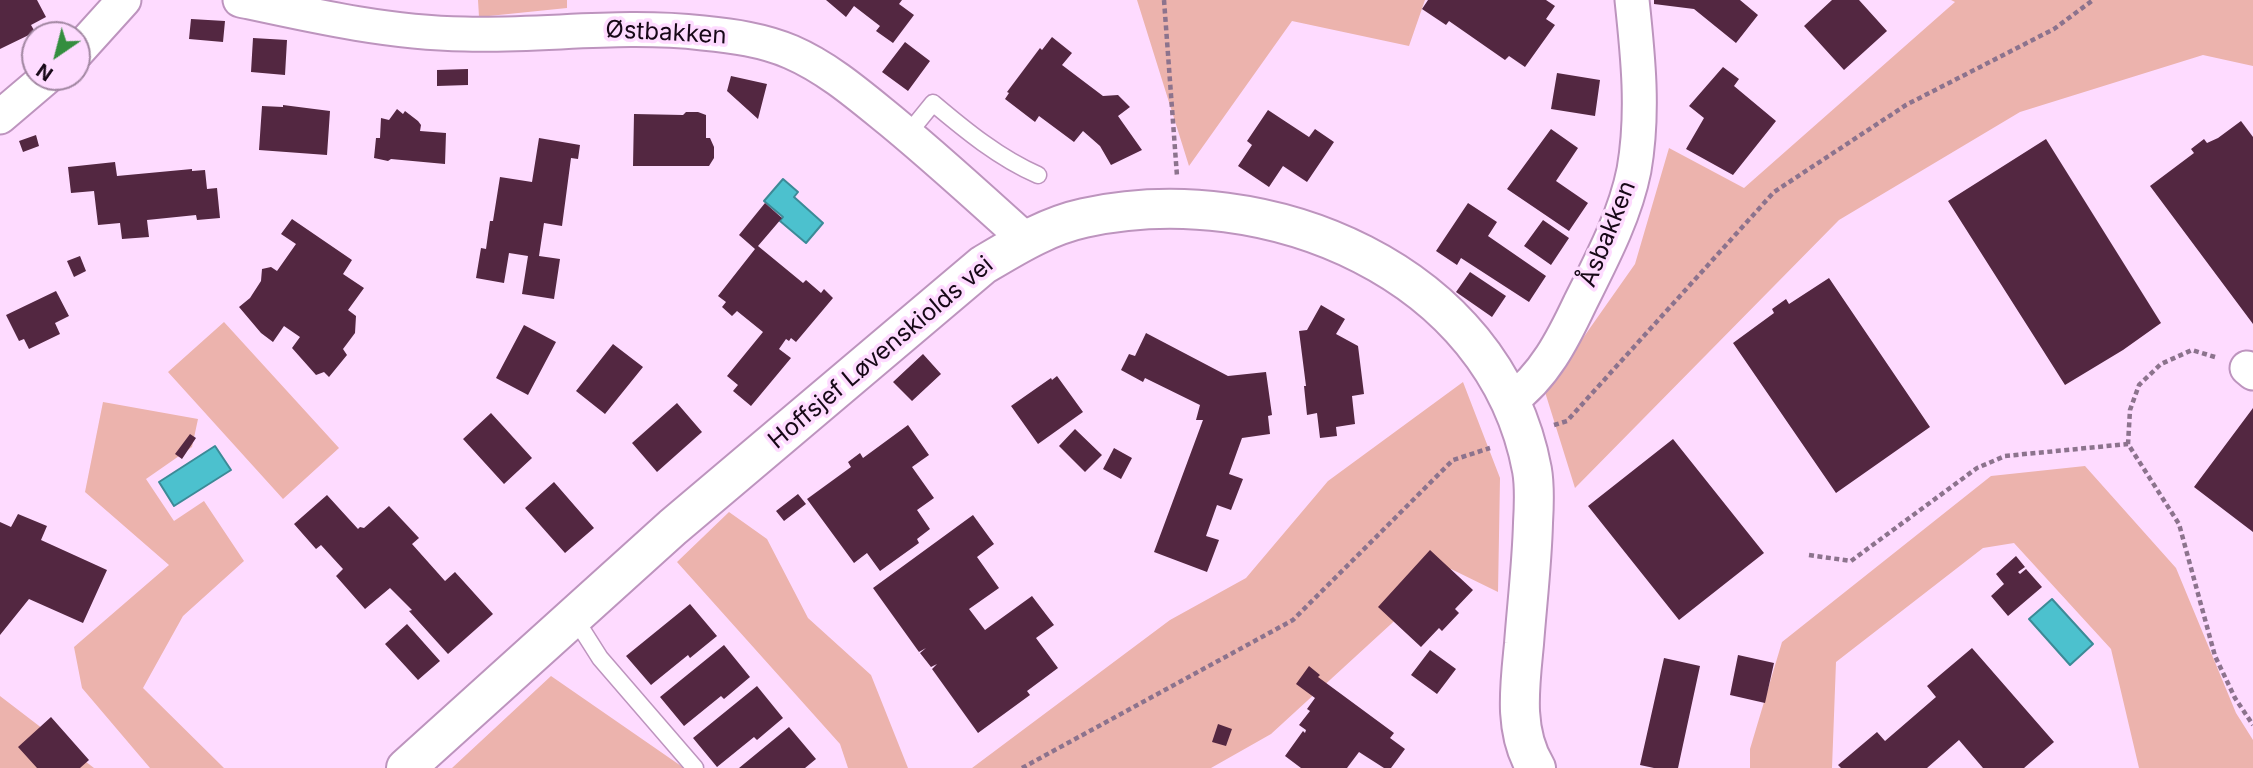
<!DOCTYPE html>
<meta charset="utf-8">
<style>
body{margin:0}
#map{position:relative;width:2253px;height:768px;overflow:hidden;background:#fedbff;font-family:Inter,sans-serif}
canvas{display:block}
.north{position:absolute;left:21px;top:21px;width:70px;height:70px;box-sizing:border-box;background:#fedbff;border:2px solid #a287a2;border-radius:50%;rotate:215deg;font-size:19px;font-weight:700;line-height:28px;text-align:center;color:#170817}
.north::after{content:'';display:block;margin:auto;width:24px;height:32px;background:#348e3f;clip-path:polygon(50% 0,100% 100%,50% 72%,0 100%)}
</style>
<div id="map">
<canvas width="2253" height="768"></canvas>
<div class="north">N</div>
</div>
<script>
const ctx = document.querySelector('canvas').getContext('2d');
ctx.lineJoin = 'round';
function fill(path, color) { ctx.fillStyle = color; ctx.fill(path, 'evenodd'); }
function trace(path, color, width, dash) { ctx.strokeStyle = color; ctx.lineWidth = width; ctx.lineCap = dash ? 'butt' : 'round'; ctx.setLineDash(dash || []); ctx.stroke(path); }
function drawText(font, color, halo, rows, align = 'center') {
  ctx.font = font + ' Inter,sans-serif'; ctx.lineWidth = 7; ctx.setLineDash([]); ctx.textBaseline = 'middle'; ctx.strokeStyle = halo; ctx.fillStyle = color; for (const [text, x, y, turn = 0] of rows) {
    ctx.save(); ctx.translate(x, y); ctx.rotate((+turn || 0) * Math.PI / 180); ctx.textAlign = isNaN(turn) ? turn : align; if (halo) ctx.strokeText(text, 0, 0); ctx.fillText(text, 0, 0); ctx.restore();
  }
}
const green = new Path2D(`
 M478,0H567V8L479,17Z
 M1137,0H1425L1409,46L1292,21L1189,166Z
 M1951,0H2253V66L2203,55L2020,112L1839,220L1575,488L1545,392L1635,264L1669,148L1744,188L1955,2Z
 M224,322L339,448L283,499L168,372Z
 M1463,382L1500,478L1498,592L1451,569L1271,734L1211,768H972L1170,620L1246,578L1328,481Z
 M103,402L198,419L192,447L146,479L174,521L204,501L244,561L183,616L143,688L224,768H150L82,688L74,647L169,565L85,492Z
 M2085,466L2176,568L2236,713L2253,740V768H2139L2111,649L2014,543L1983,548L1836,662L1832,768H1750V749L1782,642L1991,476Z
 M729,512L767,539L808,618L871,675L908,768H848L840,744L677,562Z
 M551,676L684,768H452Z
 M0,696L94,768H0Z`);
const water = new Path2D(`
 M783,179L798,192L794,197L823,223L806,243L780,221L783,217L764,201Z
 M215,446L231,470L174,506L159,482Z
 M2052,599L2093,644L2070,665L2029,619Z`);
const building = new Path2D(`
 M0,0H37L46,17L31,25L35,32L0,49Z
 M826,0H902L899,4L914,15L893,43L876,31L880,26L854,6L846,17Z
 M1428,0H1546L1555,6L1546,19L1555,25L1525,67L1509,56L1505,60L1449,21L1446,25L1422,9Z
 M1654,0H1740L1758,15L1736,43L1694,9L1654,4Z
 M1832,0H1859L1887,31L1844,70L1804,26Z
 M191,19L225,21L223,42L189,39Z
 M1052,37L1072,53L1062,65L1103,96L1118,95L1130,107L1118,116L1142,150L1111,165L1100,146L1083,131L1074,142L1039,116L1035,122L1005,99L1009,93L1007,92L1040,48L1042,50Z
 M253,38L287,40L285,75L251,72Z
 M905,42L930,61L908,91L882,72Z
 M1723,67L1739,79L1734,86L1776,121L1733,175L1686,149L1704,118L1689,106Z
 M468,69V85L437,86V70Z
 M1557,73L1600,80L1595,116L1551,109Z
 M731,76L767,84L758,119L727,91Z
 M283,105L330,111L327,155L259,150L262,106L283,107Z
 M397,109L403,114L405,111L418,121L421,125L420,131L446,133L445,164L391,159L388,161L374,158L376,138H380L381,118L389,120Z
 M1268,110L1309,137L1315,129L1334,142L1307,182L1283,166L1269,187L1238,166L1252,145L1247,141Z
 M686,112H698L706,115V138H710L714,147V158L709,166H633L634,114L683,115Z
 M2241,121L2253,137V324L2150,186L2194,153L2191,149L2204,139L2207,143L2218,138Z
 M1551,129L1578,148L1556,181L1588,203L1569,231L1507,189Z
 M36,135L39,146L23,152L19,141Z
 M539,138L580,145L578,159L571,158L562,226L544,223L539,256L560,259L554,299L522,294L528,256L509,253L504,283L476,278L481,248L486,249L490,221H493L500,177L532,182Z
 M2046,139L2161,323L2123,350L2065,385L1948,201Z
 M115,162L117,176L192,169V171L205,170L207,189L217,188L220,218L197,220L196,215L147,220L149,237L122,239L120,223L98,225L94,191L71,193L68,167Z
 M765,203L782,218L758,246L803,283L806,280L821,293L824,289L833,298L796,342L791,338L789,341L786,339L779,349L791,358L751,406L733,391L738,385L727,376L763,332L737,311L732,316L722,307L726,302L718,296L755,249L739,235Z
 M1468,203L1497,222L1488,236L1546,276L1529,302L1461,258L1457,265L1436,251Z
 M292,219L352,260L343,274L364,288L348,310L356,316L355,333L343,349L347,355L329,377L324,372L316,375L292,348L300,337L284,326L273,342L261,333L239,307L250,298L261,281L262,269L271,267L277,271L296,244L281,234Z
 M1543,220L1569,238L1551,265L1524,246Z
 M80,256L86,271L74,277L67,261Z
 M1470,272L1506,296L1492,317L1456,292Z
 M1829,278L1930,427L1836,493L1733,343L1774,313L1772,309L1786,299L1789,304Z
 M56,291L69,316L55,323L60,334L29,349L24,339L19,341L6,315Z
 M1321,305L1345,319L1336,334L1358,346L1364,394L1352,396L1355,424L1336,427L1337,436L1320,438L1317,413L1307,415L1304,386H1306L1299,331L1307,330Z
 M524,325L556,342L528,395L496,378Z
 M1146,333L1228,376L1266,372L1272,415L1268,416L1270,434L1242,438L1229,474L1243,479L1231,510L1217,505L1206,536L1219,540L1207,572L1154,552L1203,420H1196L1200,405L1145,378L1143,382L1121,370L1129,354L1135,356Z
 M613,344L643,367L605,414L576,391Z
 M923,354L941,374L912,401L893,382Z
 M1057,376L1083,412L1038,444L1011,406L1051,378L1052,380Z
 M677,403L702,432L657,472L632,443Z
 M2253,408V532L2194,487Z
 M491,413L532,458L504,484L463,439Z
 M908,425L929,455L912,467L934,498L917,510L930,529L917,539L919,543L880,571L867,553L854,563L807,499L851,467L848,462L860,453L863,458Z
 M1075,429L1102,455L1085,472L1059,446Z
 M190,434L196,438L182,459L175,454Z
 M1673,439L1764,553L1679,620L1588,506Z
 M1114,448L1132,458L1121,479L1103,469Z
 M554,482L594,528L565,553L525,508Z
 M798,494L806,504L784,521L776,511Z
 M327,495L358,529L360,527L364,528L389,506L419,538L412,544L445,581L455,572L493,614L448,654L409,611L412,610L390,588L365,609L336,576L343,569L321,545L316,549L294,524Z
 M18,514L47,526L41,540L107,570L83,623L29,599L0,635V522L11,527Z
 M973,515L994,544L977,557L999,588L969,609L985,630L1032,596L1054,625L1036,638L1058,668L1027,691L1030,695L978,733L932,669L937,664L931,667L920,653L926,648L919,652L873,588Z
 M1430,550L1473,590L1455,609L1459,613L1442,631L1439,628L1421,647L1378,607Z
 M2016,556L2025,567L2018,572L2020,574L2026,569L2042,587L2008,616L1991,596L2004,584L1996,574Z
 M690,604L717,636L690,658L688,655L651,685L626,656Z
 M407,624L440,661L418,680L385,644Z
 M724,645L750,677L724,699L721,696L684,726L660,697Z
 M1972,648L2054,742L2024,768H1983L1959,740L1927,768H1841L1838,765L1877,732L1885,741L1936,697L1927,686Z
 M1430,650L1456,669L1437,694L1411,675Z
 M1738,655L1774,663L1765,703L1730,695Z
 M1664,658L1700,666L1678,768H1654L1640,765Z
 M1309,666L1320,675L1318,677L1394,733L1390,738L1405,749L1391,768H1384L1359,752L1347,768H1301L1285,756L1303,731L1305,733L1306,730L1299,725L1310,711L1307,709L1315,698L1296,684Z
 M757,686L783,718L757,740L754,737L717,767L693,738Z
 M51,717L89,760L80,768H37L18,747Z
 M1218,724L1232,729L1226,746L1212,742Z
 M789,727L816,759L805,768H739Z`);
const path = new Path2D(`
 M1164,0L1177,176
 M2215,357L2192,350L2161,364L2139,385L2130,410L2128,444L2179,524L2215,656L2235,698L2253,725
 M1554,425L1567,421L1774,192L1906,105L2054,29L2093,0
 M1809,555L1851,561L1977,468L2005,456L2128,444
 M1022,768L1293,620L1453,460L1490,448`);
const service = new Path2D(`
 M907,135L933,103C965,130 999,158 1038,175
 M574,617L600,658L695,768`);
const minor = new Path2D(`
 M240,0C314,16 389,33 465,34C546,36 621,24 703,33C733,36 763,40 791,52C828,68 859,95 891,121C937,159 981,199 1026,240
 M77,52L124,0
 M0,117L47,77
 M2247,368L2253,373
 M1510,401C1544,377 1563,339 1580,303C1601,261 1625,216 1634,170C1644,113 1638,56 1632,0`);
const tertiary = new Path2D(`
 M406,768L673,527L983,265C1015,246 1047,226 1084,218C1267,178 1495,271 1532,470C1535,487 1534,506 1533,523C1532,563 1527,604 1524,644C1520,685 1513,731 1536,768`);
const streetNames = [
 ["Østbakken",666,33,3],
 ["Åsbakken",1608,234,-68],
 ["Hoffsjef Løvenskiolds vei",881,353,-40]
];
fill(green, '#ecb3ad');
fill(water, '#4cc1ce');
trace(water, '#3c8a97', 2);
fill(building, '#532741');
trace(service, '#bd94be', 19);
trace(minor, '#bd94be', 37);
trace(tertiary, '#bd94be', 42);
trace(path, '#8c738d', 4.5, [5, 3.5]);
trace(service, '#fff', 16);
trace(minor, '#fff', 33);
trace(tertiary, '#fff', 38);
drawText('24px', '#170817', '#fedbff', streetNames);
</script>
